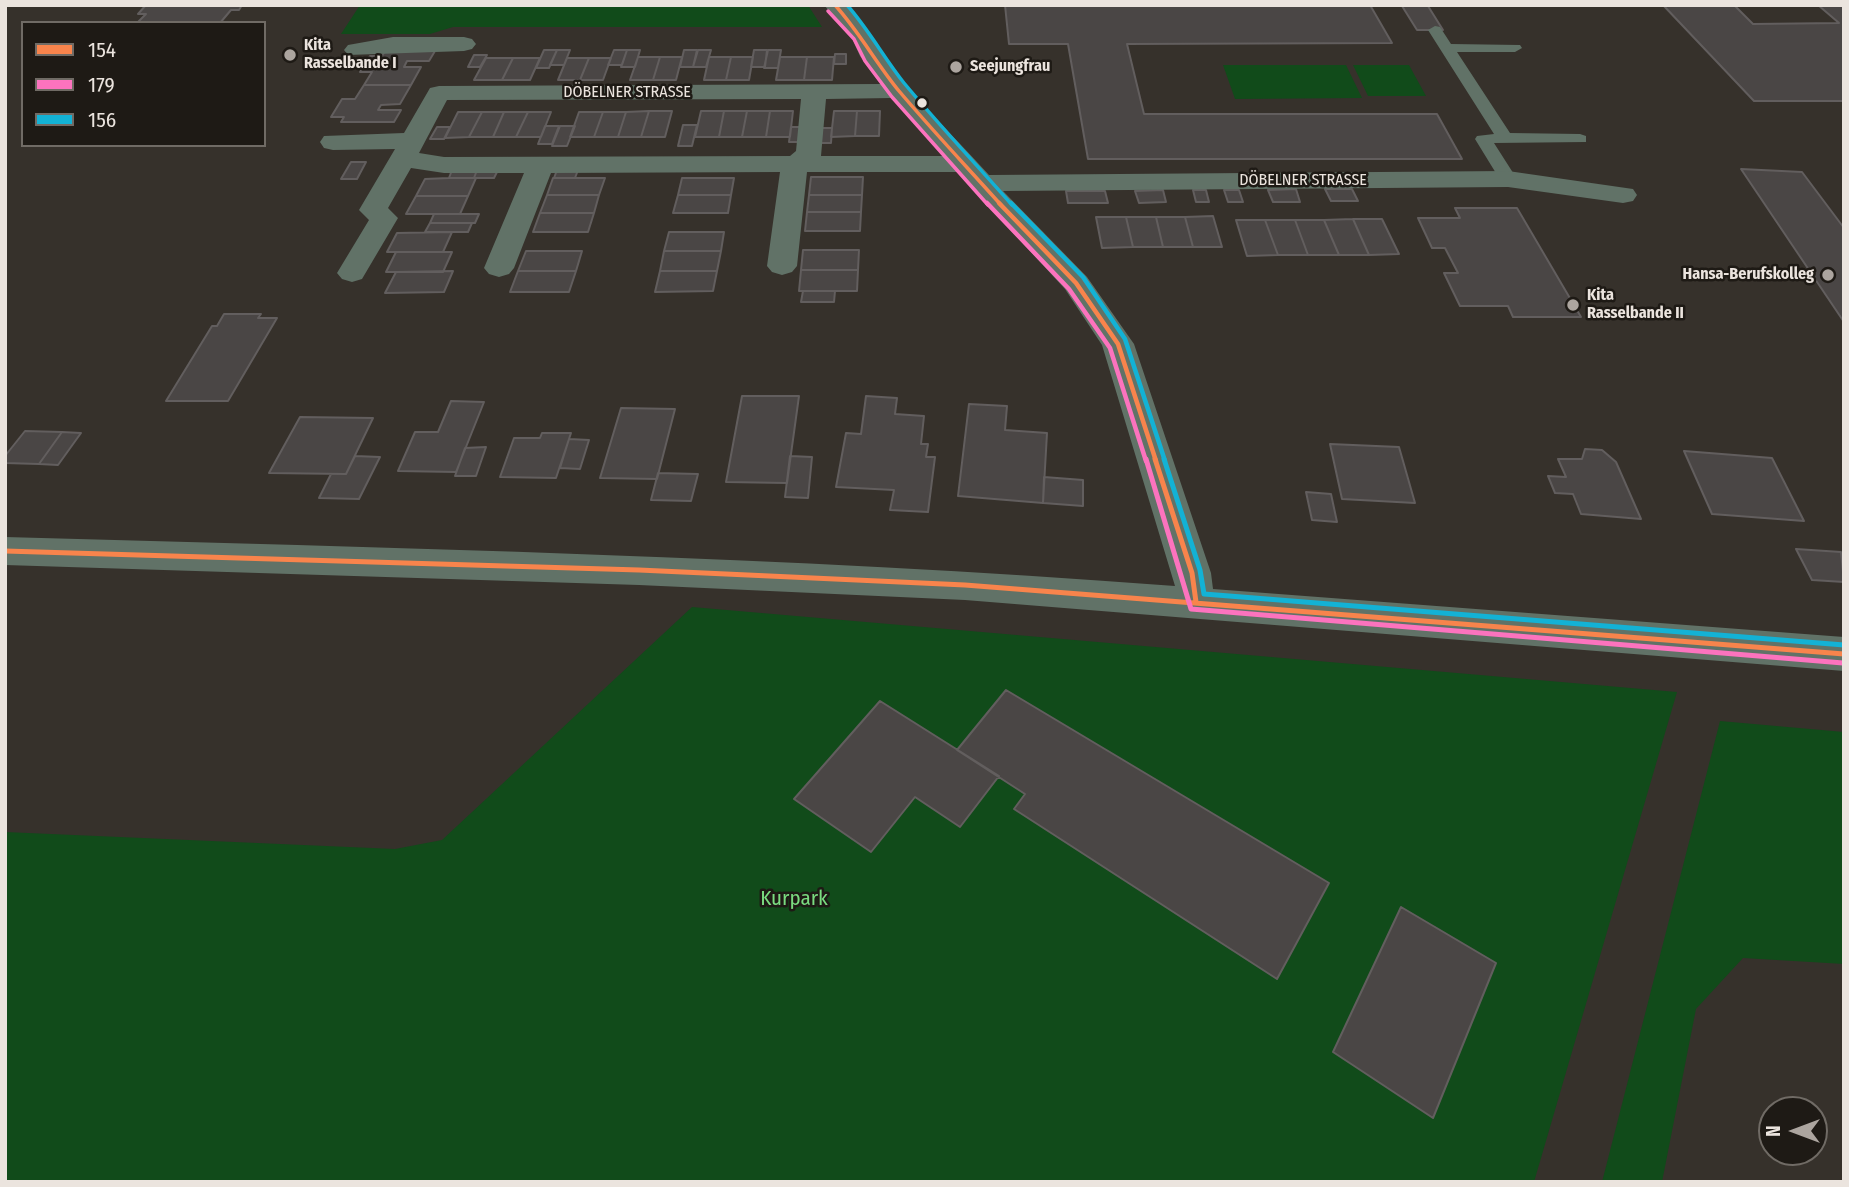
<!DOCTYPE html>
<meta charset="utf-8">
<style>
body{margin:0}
#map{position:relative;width:1849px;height:1187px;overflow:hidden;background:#36312b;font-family:"Fira Sans Condensed",sans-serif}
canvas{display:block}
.frame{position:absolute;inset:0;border:7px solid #ebe4de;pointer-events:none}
.legend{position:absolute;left:21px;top:21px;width:245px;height:126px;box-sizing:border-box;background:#1e1a15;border:2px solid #706b65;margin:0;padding:9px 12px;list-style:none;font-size:21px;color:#ebe4de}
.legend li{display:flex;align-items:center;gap:14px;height:35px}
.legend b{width:35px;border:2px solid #706b65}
.north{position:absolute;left:1758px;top:1096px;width:70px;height:70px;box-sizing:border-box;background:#1e1a15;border:2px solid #706b65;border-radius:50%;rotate:270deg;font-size:19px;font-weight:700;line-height:28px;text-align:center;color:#ebe4de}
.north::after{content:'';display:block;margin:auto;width:24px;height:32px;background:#aca59f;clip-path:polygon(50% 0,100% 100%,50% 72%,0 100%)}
</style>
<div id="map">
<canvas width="1849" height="1187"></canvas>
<div class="frame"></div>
<ul class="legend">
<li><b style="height:9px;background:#f8844c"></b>154</li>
<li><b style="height:9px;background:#fc73be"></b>179</li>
<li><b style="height:9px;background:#13b2d5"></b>156</li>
</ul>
<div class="north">N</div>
</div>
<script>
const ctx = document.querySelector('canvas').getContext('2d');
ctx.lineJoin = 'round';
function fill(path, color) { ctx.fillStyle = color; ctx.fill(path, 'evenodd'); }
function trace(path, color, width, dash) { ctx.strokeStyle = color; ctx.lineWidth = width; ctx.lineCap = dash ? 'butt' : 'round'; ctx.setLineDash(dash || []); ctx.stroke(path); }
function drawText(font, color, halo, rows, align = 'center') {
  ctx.font = font + ' "Fira Sans Condensed",sans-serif'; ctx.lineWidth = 5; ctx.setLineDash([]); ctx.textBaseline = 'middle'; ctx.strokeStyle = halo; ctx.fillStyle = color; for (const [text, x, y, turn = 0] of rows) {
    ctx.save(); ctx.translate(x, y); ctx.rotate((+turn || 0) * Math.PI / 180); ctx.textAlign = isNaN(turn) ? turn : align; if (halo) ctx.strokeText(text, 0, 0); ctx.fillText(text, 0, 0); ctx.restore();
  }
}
const green = new Path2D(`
 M360,5H808L822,27H453L430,34H341Z
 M1223,65H1346L1362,98L1235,99Z
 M1353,65H1409L1426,96H1368Z
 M692,607L1677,692L1534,1182H5V832L395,849L442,840Z
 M1720,721L1844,732V964L1743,958L1696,1009L1662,1182H1602Z`);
const building = new Path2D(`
 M146,5H242L239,10H231L220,23H137L146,14H138Z
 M1005,5H1370L1392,43L1127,44L1144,114H1437L1462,159H1088L1068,44H1009Z
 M1663,5H1734L1753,24L1839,23L1818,5H1844V101H1754Z
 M1402,6H1428L1443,30H1417Z
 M544,50H557L549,68H536Z
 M557,50H570L564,65H550Z
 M614,50H627L622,65H608Z
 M627,50H640L635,67H621Z
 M684,50H697L693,67H680Z
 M698,50H711L706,67H693Z
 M754,50H767L765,67H751Z
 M768,50H781L778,68H764Z
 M385,51H435L429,61H407L404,67H421L411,85H364L372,72H360L370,56H382Z
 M835,54H846V64H834Z
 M474,55H487L480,67H468Z
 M638,57H660L653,80H630Z
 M660,57H682L676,80H653Z
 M709,57H731L726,80H704Z
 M731,57H753L749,80H726Z
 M780,57H807L804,80H776Z
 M807,57H834L832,80H804Z
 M486,58H513L502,80H474Z
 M513,58H540L530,80H502Z
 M567,58H589L580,80H558Z
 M589,58H611L603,80H580Z
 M364,85H411L400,104L381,105L378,110H401L394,122H341L344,117H331L342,99H355Z
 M649,111H672L665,137H641Z
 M649,111L641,137H618L626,112Z
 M701,111H724L719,137H695Z
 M724,111H747L742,137H719Z
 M747,111H770L766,137H742Z
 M770,111H793L790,137H766Z
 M834,111H857L855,136L831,137Z
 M857,111H880L879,136H855Z
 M458,112H482L469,137L445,138Z
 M482,112H504L493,137H469Z
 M504,112H528L516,137H493Z
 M528,112H551L541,137H516Z
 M579,112H603L594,137H570Z
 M603,112H626L618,137H594Z
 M683,125H697L692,146H678Z
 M545,126H559L552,144H538Z
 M560,126H575L567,146H552Z
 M437,127H450L444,139H430Z
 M791,127H805L804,142H789Z
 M818,128H832L831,143H816Z
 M351,162H366L357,179H341Z
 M1741,169L1802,172L1844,228V322Z
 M452,170H477L474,178H449Z
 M477,170H498L494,178H474Z
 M557,170H578L575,178H554Z
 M811,177H863L862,195H809Z
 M449,178H476L468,196H416L425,179Z
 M553,178H605L599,195H547Z
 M682,178H734L731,195H678Z
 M1296,189L1300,202H1273L1268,190Z
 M1325,189H1352L1358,201H1331Z
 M1163,190L1166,202L1139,203L1135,191Z
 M1193,190H1206L1209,202H1196Z
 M1224,190H1239L1243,202H1228Z
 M1066,191H1105L1108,203H1068Z
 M547,195H599L594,213H540Z
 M678,195H731L728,213H673Z
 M809,195H862L861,212H807Z
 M416,196H468L460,214H406Z
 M1455,208H1517L1581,317H1513L1508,306H1460L1444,273H1458L1445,248H1432L1418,218H1460Z
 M807,212H861L860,231H805Z
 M540,213H594L588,232H533Z
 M434,214H479L475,223H430Z
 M1213,216L1222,247H1193L1185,217Z
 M1096,217H1126L1133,247L1102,248Z
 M1126,217H1156L1163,247H1133Z
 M1156,217H1185L1193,247H1163Z
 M1353,219H1382L1399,254L1369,255Z
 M1353,219L1369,255H1339L1324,220Z
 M1236,220H1265L1278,255L1247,256Z
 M1265,220H1295L1308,255H1278Z
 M1295,220H1324L1339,255H1308Z
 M430,223H472L468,232H425Z
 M452,232L443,252H387L397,233Z
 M669,232H724L721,251H664Z
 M803,250H859L858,270H801Z
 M526,251H582L576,271H518Z
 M664,251H721L717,271H660Z
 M396,252H452L443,272H386Z
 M801,270H858L857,291H799Z
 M453,271L444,292L385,293L396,272Z
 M518,271H576L569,292H510Z
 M660,271H717L713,291L655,292Z
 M803,291H835L834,302H801Z
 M224,314H261L258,318H277L228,401H166L212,326H217Z
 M742,396H799L787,483L726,482Z
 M866,396L897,398L895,414L924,416L921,444H928L926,457H935L928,512L890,510L894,490L836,487L846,433L861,434Z
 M451,401L484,402L456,472L398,471L415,432H438Z
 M969,404L1007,406L1005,430L1047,433L1043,503L958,496Z
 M621,408L675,409L657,479L600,478Z
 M300,417L373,418L346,474L269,473Z
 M25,431L62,432L39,464L5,463V456Z
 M62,432L81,433L58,465L39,464Z
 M542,433H571L556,478L500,477L514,438H540Z
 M569,439L589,440L580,469L560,468Z
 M1330,444L1399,447L1415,503L1342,499Z
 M486,447L476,476H455L465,448Z
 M1585,449L1602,450L1616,462L1641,519L1581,514L1573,494L1555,493L1548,476L1566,477L1558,459H1582Z
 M1684,451L1772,458L1804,521L1712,514Z
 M355,456L380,457L359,499L319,498L331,474H346Z
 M790,456L812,457L808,498L785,497Z
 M658,473L698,474L691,501L651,500Z
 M1044,477L1083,480V506L1043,503Z
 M1306,492L1331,494L1337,522L1312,520Z
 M1796,549L1841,552L1844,582L1812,580Z
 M1006,690L1329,883L1277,979L1014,809L1025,794L957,750Z
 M880,701L999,776L960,827L915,797L871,852L794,799Z
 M1401,907L1496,963L1433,1118L1333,1052Z`);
const lane = new Path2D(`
 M1435,26L1440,27L1451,44L1520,45L1522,48L1515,52H1457L1510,133L1580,134L1586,136V142L1494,143L1517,179L1508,184L1502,183L1475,139L1477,136L1494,134L1428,30Z`);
const street = new Path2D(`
 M824,5H847C870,30 885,57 905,83C931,115 961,144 989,175L1508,171L1633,189L1637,195L1633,201L1623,203L1508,187L1003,191L1087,277L1134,344L1211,573L1213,589L1844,637V671L965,600L639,585L5,565V537C395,548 785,556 1175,586L1102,345L1065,289L957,172H807L797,266L792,272L782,275L772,272L767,266L780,172L551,173L514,268L509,274L499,277L489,274L484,268L524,173H444L411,168L388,208L398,218L362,279L352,282L342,279L337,273L369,220L359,210L395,149L333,150L324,148L320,142L324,136L404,133L430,88L439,86L881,84L860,56L851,36ZM892,98L943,156H821L826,99ZM801,99L796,151L790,156L444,157L419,153L447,100Z
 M393,37H464L472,39L476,44L472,49L464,51L348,55L344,50L348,45Z`);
const bus1Far2 = new Path2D(`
 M835,5C860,33 876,63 899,91C932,130 967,167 1001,205`);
const bus1Far1 = new Path2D(`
 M999,203L1076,283L1118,344L1156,461`);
const bus1 = new Path2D(`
 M1155,459L1192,573L1196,602
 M5,551L639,570L965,585L1844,654`);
const bus2Far2 = new Path2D(`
 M828,11L854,39L865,61L892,97L988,205`);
const bus2Far1 = new Path2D(`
 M987,203L1069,289L1110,348L1146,461`);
const bus2 = new Path2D(`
 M1146,459L1191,609L1843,663`);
const bus3Far2 = new Path2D(`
 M847,5C869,30 884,58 904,83C939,125 976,164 1012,205`);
const bus3Far1 = new Path2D(`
 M1011,203L1083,277L1125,339L1165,461`);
const bus3 = new Path2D(`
 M1164,459L1200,570L1204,594L1844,645`);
const markers = [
 [290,55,7,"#aca59f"],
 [956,67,7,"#aca59f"],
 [922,103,6,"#ebe4de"],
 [1828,275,7,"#aca59f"],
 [1573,305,7,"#aca59f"]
];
const farPoinames = [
 ["Kita",304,46],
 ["Rasselbande I",304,64],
 ["Seejungfrau",970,67],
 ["Hansa-Berufskolleg",1814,275,"right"],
 ["Kita",1587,296],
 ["Rasselbande II",1587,314]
];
const farStreetnames = [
 ["DÖBELNER STRASSE",627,93],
 ["DÖBELNER STRASSE",1303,181]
];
const nearParknames = [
 ["Kurpark",794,899]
];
fill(green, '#114b1a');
fill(building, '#4a4645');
trace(building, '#625e5e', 2);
fill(lane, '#617267');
fill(street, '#617267');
trace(bus1Far2, '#f8844c', 3.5);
trace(bus1Far1, '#f8844c', 4.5);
trace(bus1, '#f8844c', 5);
trace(bus2Far2, '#fc73be', 3.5);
trace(bus2Far1, '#fc73be', 4.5);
trace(bus2, '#fc73be', 5);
trace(bus3Far2, '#13b2d5', 3.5);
trace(bus3Far1, '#13b2d5', 4.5);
trace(bus3, '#13b2d5', 5);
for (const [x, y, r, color] of markers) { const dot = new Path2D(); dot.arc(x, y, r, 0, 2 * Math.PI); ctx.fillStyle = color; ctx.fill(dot); trace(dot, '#1e1a15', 2.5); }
drawText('bold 16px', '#ebe4de', '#1e1a15', farPoinames, 'left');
drawText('16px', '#ebe4de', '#1e1a15', farStreetnames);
drawText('21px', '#7adc80', '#1e1a15', nearParknames);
</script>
